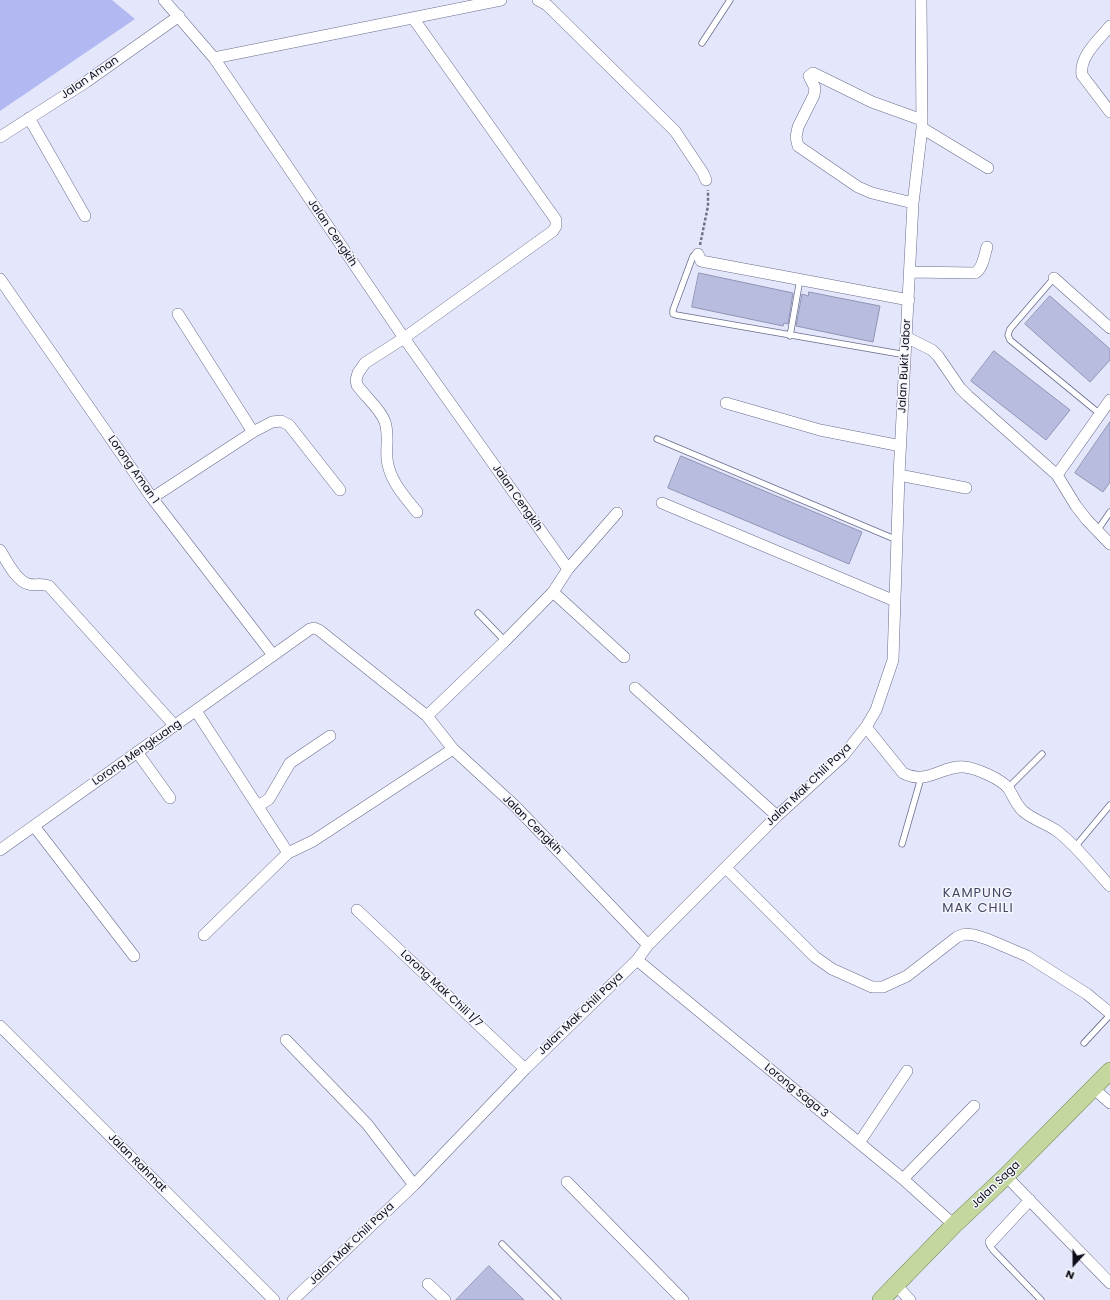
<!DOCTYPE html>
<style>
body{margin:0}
#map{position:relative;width:1110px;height:1300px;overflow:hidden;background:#e4e7fc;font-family:Poppins,sans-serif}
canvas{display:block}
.north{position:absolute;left:1054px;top:1244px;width:40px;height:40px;-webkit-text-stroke:3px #f4f5fd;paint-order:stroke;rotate:201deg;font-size:11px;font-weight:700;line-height:16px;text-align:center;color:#0c0d18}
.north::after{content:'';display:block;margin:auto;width:14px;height:18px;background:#0c0d18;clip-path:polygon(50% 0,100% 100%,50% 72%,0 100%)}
</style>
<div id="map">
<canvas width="1110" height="1300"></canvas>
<div class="north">N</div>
</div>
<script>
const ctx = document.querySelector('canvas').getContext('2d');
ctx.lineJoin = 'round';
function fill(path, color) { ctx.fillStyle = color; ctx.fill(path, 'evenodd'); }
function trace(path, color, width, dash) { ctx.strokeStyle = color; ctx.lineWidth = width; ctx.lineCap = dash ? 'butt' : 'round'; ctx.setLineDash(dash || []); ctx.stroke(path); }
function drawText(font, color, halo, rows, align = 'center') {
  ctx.font = font + ' Poppins,sans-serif'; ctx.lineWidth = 3; ctx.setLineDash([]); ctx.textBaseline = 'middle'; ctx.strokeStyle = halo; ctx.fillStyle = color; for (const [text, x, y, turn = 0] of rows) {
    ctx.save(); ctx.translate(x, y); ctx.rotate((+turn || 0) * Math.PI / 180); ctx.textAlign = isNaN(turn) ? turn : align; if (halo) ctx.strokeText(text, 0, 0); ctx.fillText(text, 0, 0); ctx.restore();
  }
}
const green = new Path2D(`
 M0,0H112L135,19L0,111Z`);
const building = new Path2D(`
 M699,273L793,293L788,324L784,323L783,326L692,307Z
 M809,292L880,306L873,342L796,326L802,294L808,296Z
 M1050,296L1110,349V360L1090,382L1025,324Z
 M994,351L1070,410L1046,440L971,381Z
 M1110,422V482L1103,492L1075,473Z
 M681,456L862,532L849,564L668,488Z
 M489,1266L524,1300H456Z`);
const path = new Path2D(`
 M700,245L708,206V190`);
const lane = new Path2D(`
 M702,43L730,0
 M698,254L693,256L673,310V314L676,315L906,355
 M1054,278L1010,329L1008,335L1010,340L1100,414
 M790,336L800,279
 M657,439L897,540
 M1097,531L1110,512
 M478,613L505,641
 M1008,788L1042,754
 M902,844L921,778
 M1075,847L1110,805
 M1084,1043L1110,1015
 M991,1242L990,1246L993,1250L1041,1300
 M502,1244L558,1300`);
const street = new Path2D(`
 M164,0L214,58L404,338L568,569L553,592L505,641L427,716L453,749L515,806L648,945
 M538,0L547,5L675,131L703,173L706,180
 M413,18L556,220V226L553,231L404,338L365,363L358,373L356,380L357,385C366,398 380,408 385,422C389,434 386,447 387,459C389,480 405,497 417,512
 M1110,26C1099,40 1079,56 1082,75L1110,112
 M214,58L501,0
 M29,118L85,216
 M922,128L988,168
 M0,137L86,82L179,16
 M913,203L872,193L858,187L798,146L796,137L798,127L814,95L815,88L809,76L813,73L872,102L922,120
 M698,254L701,261L909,300
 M910,272L975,273C983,269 984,256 987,247
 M1054,278L1110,328
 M0,279L152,498L273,655
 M178,314L253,432
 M906,337L932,350L938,356L960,388L968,396L1057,475L1076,506L1087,520L1110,544
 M726,403L820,430L901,446
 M899,475L966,488
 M1057,475L1110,400
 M152,498L253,432L272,422L281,421L289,425L340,490
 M662,503L895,601
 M0,550C6,560 16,581 28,584C35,586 40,583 49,586L175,726
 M568,569L617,513
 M553,592L624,657
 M635,688L777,816
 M196,711L288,853L313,841L453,749
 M866,727L903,773C927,786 942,765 964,767C976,768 1001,779 1008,788C1013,795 1016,805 1023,811C1033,820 1046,823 1057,831C1077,846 1093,868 1110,886
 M137,752L170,798
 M258,806L269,799L290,763L330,736
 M34,826L134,956
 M0,850L310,629L314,628L319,630L427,716
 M726,868L815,957L832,969L872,987H883L907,976L957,937L965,934L974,935L987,939L1027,956L1087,994L1110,1013
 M357,910L525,1069
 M204,935L288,853
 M637,960L903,1179L954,1225
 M0,1026L274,1300
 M286,1040L367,1124L414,1185
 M1093,1088L1110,1103
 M859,1143L907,1071
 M1006,1176L1110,1283
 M903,1179L974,1106
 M567,1182L683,1300
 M991,1242L1030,1200
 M428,1284L445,1300
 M896,1285L910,1300
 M293,1300L414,1185L525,1069L637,960L648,945L777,816L843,756L866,727L876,710L893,660L899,475L913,203L922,128L921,0`);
const primary = new Path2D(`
 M881,1300L954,1225L1006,1176L1110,1071`);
const streetNames = [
 ["Jalan Aman",90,78,-34],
 ["Jalan Cengkih",332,233,56],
 ["Jalan Bukit Jabor",905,366,-87],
 ["Lorong Aman 1",133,470,55],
 ["Jalan Cengkih",517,498,55],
 ["Lorong Mengkuang",137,753,-35],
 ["Jalan Mak Chili Paya",809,785,-44],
 ["Jalan Cengkih",532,825,45],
 ["Lorong Mak Chili 1/7",441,989,43],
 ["Jalan Mak Chili Paya",581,1014,-44],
 ["Lorong Saga 3",796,1091,39],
 ["Jalan Rahmat",137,1163,45],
 ["Jalan Saga",996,1185,-44],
 ["Jalan Mak Chili Paya",352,1244,-44]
];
const quarterNames = [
 ["KAMPUNG",978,894],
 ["MAK CHILI",978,909]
];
fill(green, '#b1b8f2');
fill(building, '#b8bcde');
trace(building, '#9094b4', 1);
trace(lane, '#696c8b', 7);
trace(street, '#696c8b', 12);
trace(primary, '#697f46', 18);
trace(path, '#707281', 2.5, [3, 2]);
trace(lane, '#fff', 5.5);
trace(street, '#fff', 11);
trace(primary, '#c3d79e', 17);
drawText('11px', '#0c0d18', '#f4f5fd', streetNames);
ctx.letterSpacing = '1px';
drawText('13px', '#424561', '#f4f5fd', quarterNames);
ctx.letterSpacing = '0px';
</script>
